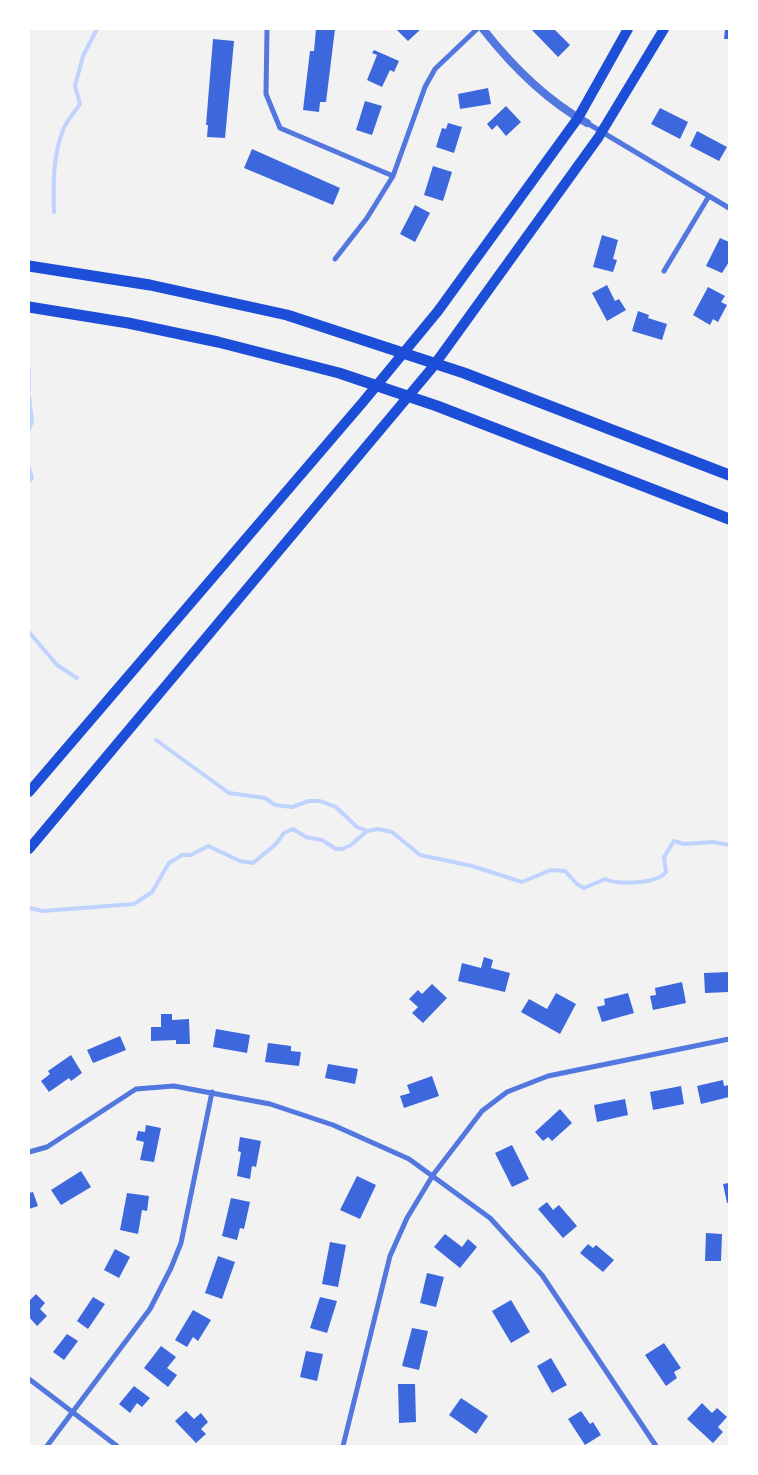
<!DOCTYPE html>
<style>
body{margin:0}
#map{position:relative;width:758px;height:1475px;overflow:hidden;background:#f2f2f2;font-family:"Libre Baskerville",serif}
canvas{display:block}
.frame{position:absolute;inset:0;border:30px solid #fff;pointer-events:none}
</style>
<div id="map">
<canvas width="758" height="1475"></canvas>
<div class="frame"></div>
</div>
<script>
const ctx = document.querySelector('canvas').getContext('2d');
ctx.lineJoin = 'round';
function trace(path, color, width, dash) { ctx.strokeStyle = color; ctx.lineWidth = width; ctx.lineCap = dash ? 'butt' : 'round'; ctx.setLineDash(dash || []); ctx.stroke(path); }
function fill(path, color) { ctx.fillStyle = color; ctx.fill(path, 'evenodd'); }
const stream = new Path2D(`
 M54,212C53,184 53,156 63,130C66,121 75,112 80,104L75,86L83,56L97,29
 M29,390V370
 M29,396L32,421L29,430
 M29,468L32,478L29,481
 M29,632L57,665L77,678
 M156,740L229,793L265,798L275,805L292,807L309,801H320L336,807L357,827L367,831L378,829L392,832L420,855L472,866L522,882L551,870L565,871L577,884L584,888L605,879C618,885 657,884 666,872L664,857L674,841L684,844L713,842L729,845
 M29,908L43,911L134,904L152,892L169,863L182,855H191L208,846L240,861L253,863L276,844L284,833L293,829L306,837L322,840L336,849H342L351,845L367,831`);
const building = new Path2D(`
 M316,29H335L326,102H320L319,112L303,110L310,51H314Z
 M396,29H421L408,41Z
 M534,29H554L570,45L558,57L532,30Z
 M725,29H729V39H724Z
 M213,39L234,41L225,138L207,137L208,125H206Z
 M374,50L399,61L394,72L390,70L382,87L367,80L377,55L372,53Z
 M488,88L491,104L460,109L458,94Z
 M365,101L382,106L372,135L356,130Z
 M506,106L521,122L506,136L497,125L492,130L487,124Z
 M660,108L688,122L680,139L651,124Z
 M448,123L462,127L454,153L436,147L442,128L446,129Z
 M697,131L727,147L719,161L690,146Z
 M252,149L340,188L333,205L244,168Z
 M433,166L452,172L443,201L424,195Z
 M415,205L430,213L415,242L400,234Z
 M602,235L618,240L613,259L617,260L613,272L593,267Z
 M720,238L729,242V262L722,273L706,266Z
 M607,285L615,301L619,299L626,310L607,321L592,293Z
 M708,287L725,296L721,302L727,305L718,322L713,319L710,325L693,315Z
 M638,311L649,315L648,318L667,324L662,340L632,331Z
 M484,957L493,960L491,968L510,973L505,992L458,981L462,963L481,968Z
 M729,972V992L705,993L704,973Z
 M682,982L686,1003L653,1010L650,996L656,995L655,988Z
 M432,984L447,998L423,1023L412,1013L418,1007L409,999L418,990L422,994Z
 M556,993L576,1004L560,1034L521,1012L529,999L547,1009Z
 M628,993L634,1013L602,1022L597,1007L605,1005L604,999Z
 M161,1014H172V1020L189,1019L190,1044H176V1040L151,1041V1027H161Z
 M216,1029L250,1035L247,1053L213,1047Z
 M120,1036L126,1050L93,1063L87,1050Z
 M268,1043L291,1046V1051L301,1052L299,1066L265,1062Z
 M71,1055L82,1073L71,1081L69,1078L49,1092L41,1081L50,1074L48,1071Z
 M328,1064L358,1069L355,1084L325,1078Z
 M432,1076L439,1096L404,1108L400,1096L410,1093L407,1085Z
 M723,1080L724,1086L729,1085V1097L701,1104L697,1086Z
 M681,1086L684,1104L653,1110L650,1092Z
 M625,1099L628,1115L597,1122L594,1105Z
 M560,1109L572,1123L552,1141L548,1137L543,1141L535,1132Z
 M146,1125L161,1128L154,1162L140,1160L144,1142L136,1140L138,1131L145,1132Z
 M240,1137L261,1141L256,1167L252,1166L250,1179L237,1176L241,1152L238,1151Z
 M512,1145L529,1179L512,1187L495,1153Z
 M81,1171L91,1187L61,1205L51,1190Z
 M357,1176L376,1185L360,1219L340,1210Z
 M729,1183V1202L727,1203L723,1184Z
 M33,1192L38,1206L29,1209V1193Z
 M127,1193L149,1196L147,1211L142,1210L138,1234L120,1230Z
 M231,1198L250,1202L244,1229L240,1228L237,1240L222,1236Z
 M547,1202L553,1210L559,1205L577,1226L563,1238L538,1209Z
 M706,1233L722,1234L721,1261H705Z
 M445,1234L462,1247L468,1239L477,1247L460,1268L434,1247Z
 M330,1242L346,1245L338,1287L322,1284Z
 M588,1244L593,1248L596,1245L614,1260L603,1272L580,1253Z
 M115,1249L130,1257L119,1278L104,1270Z
 M218,1256L235,1262L222,1299L205,1293Z
 M427,1273L444,1277L436,1307L420,1303Z
 M36,1294L45,1303L40,1309L47,1316L37,1326L29,1317V1301Z
 M93,1297L105,1304L88,1329L77,1321Z
 M320,1297L337,1301L327,1333L310,1328Z
 M511,1300L530,1332L511,1343L492,1311Z
 M193,1310L211,1320L198,1341L193,1337L187,1347L175,1340Z
 M412,1328L428,1331L419,1370L402,1366Z
 M67,1334L78,1341L64,1360L53,1352Z
 M664,1343L681,1368L674,1372L677,1378L666,1386L645,1355Z
 M161,1346L176,1357L167,1368L177,1375L168,1387L144,1368Z
 M306,1351L323,1354L317,1381L300,1377Z
 M551,1358L567,1385L552,1393L537,1366Z
 M398,1384H415L416,1422L399,1423Z
 M134,1386L150,1398L142,1407L137,1403L130,1413L119,1404Z
 M461,1398L488,1416L476,1434L449,1415Z
 M702,1403L712,1413L717,1408L727,1417L718,1427L723,1432L713,1443L687,1419Z
 M186,1411L194,1419L201,1413L208,1422L201,1429L206,1434L196,1443L175,1421Z
 M581,1411L590,1424L593,1422L601,1435L585,1445L568,1419Z`);
const minor = new Path2D(`
 M267,29L266,94L280,128L393,176
 M587,123L729,208
 M335,259L367,218L393,176L425,87L435,69L477,29
 M664,271L709,196
 M29,1152L47,1147L136,1089L174,1086L270,1104L333,1125L409,1159L490,1218L542,1275L656,1446
 M29,1379L117,1446
 M47,1446L150,1309L171,1268L181,1243L212,1092
 M343,1446L390,1256L407,1218L433,1175L482,1111L507,1092L548,1076L729,1039`);
const tertiary = new Path2D(`
 M483,29C512,66 546,100 587,123`);
const primary = new Path2D(`
 M29,792L363,402L438,311L578,118L628,29
 M29,849L432,368L598,138L664,29`);
const motorway = new Path2D(`
 M29,266L150,285L287,315L464,373L729,475
 M29,307L128,323L218,342L339,373L437,406L729,519`);
trace(stream, '#bfd3fe', 4);
fill(building, '#3d67dc');
trace(minor, '#5277de', 5);
trace(tertiary, '#5277de', 8);
trace(primary, '#1d4ed8', 10);
trace(motorway, '#1d4ed8', 11);
</script>
